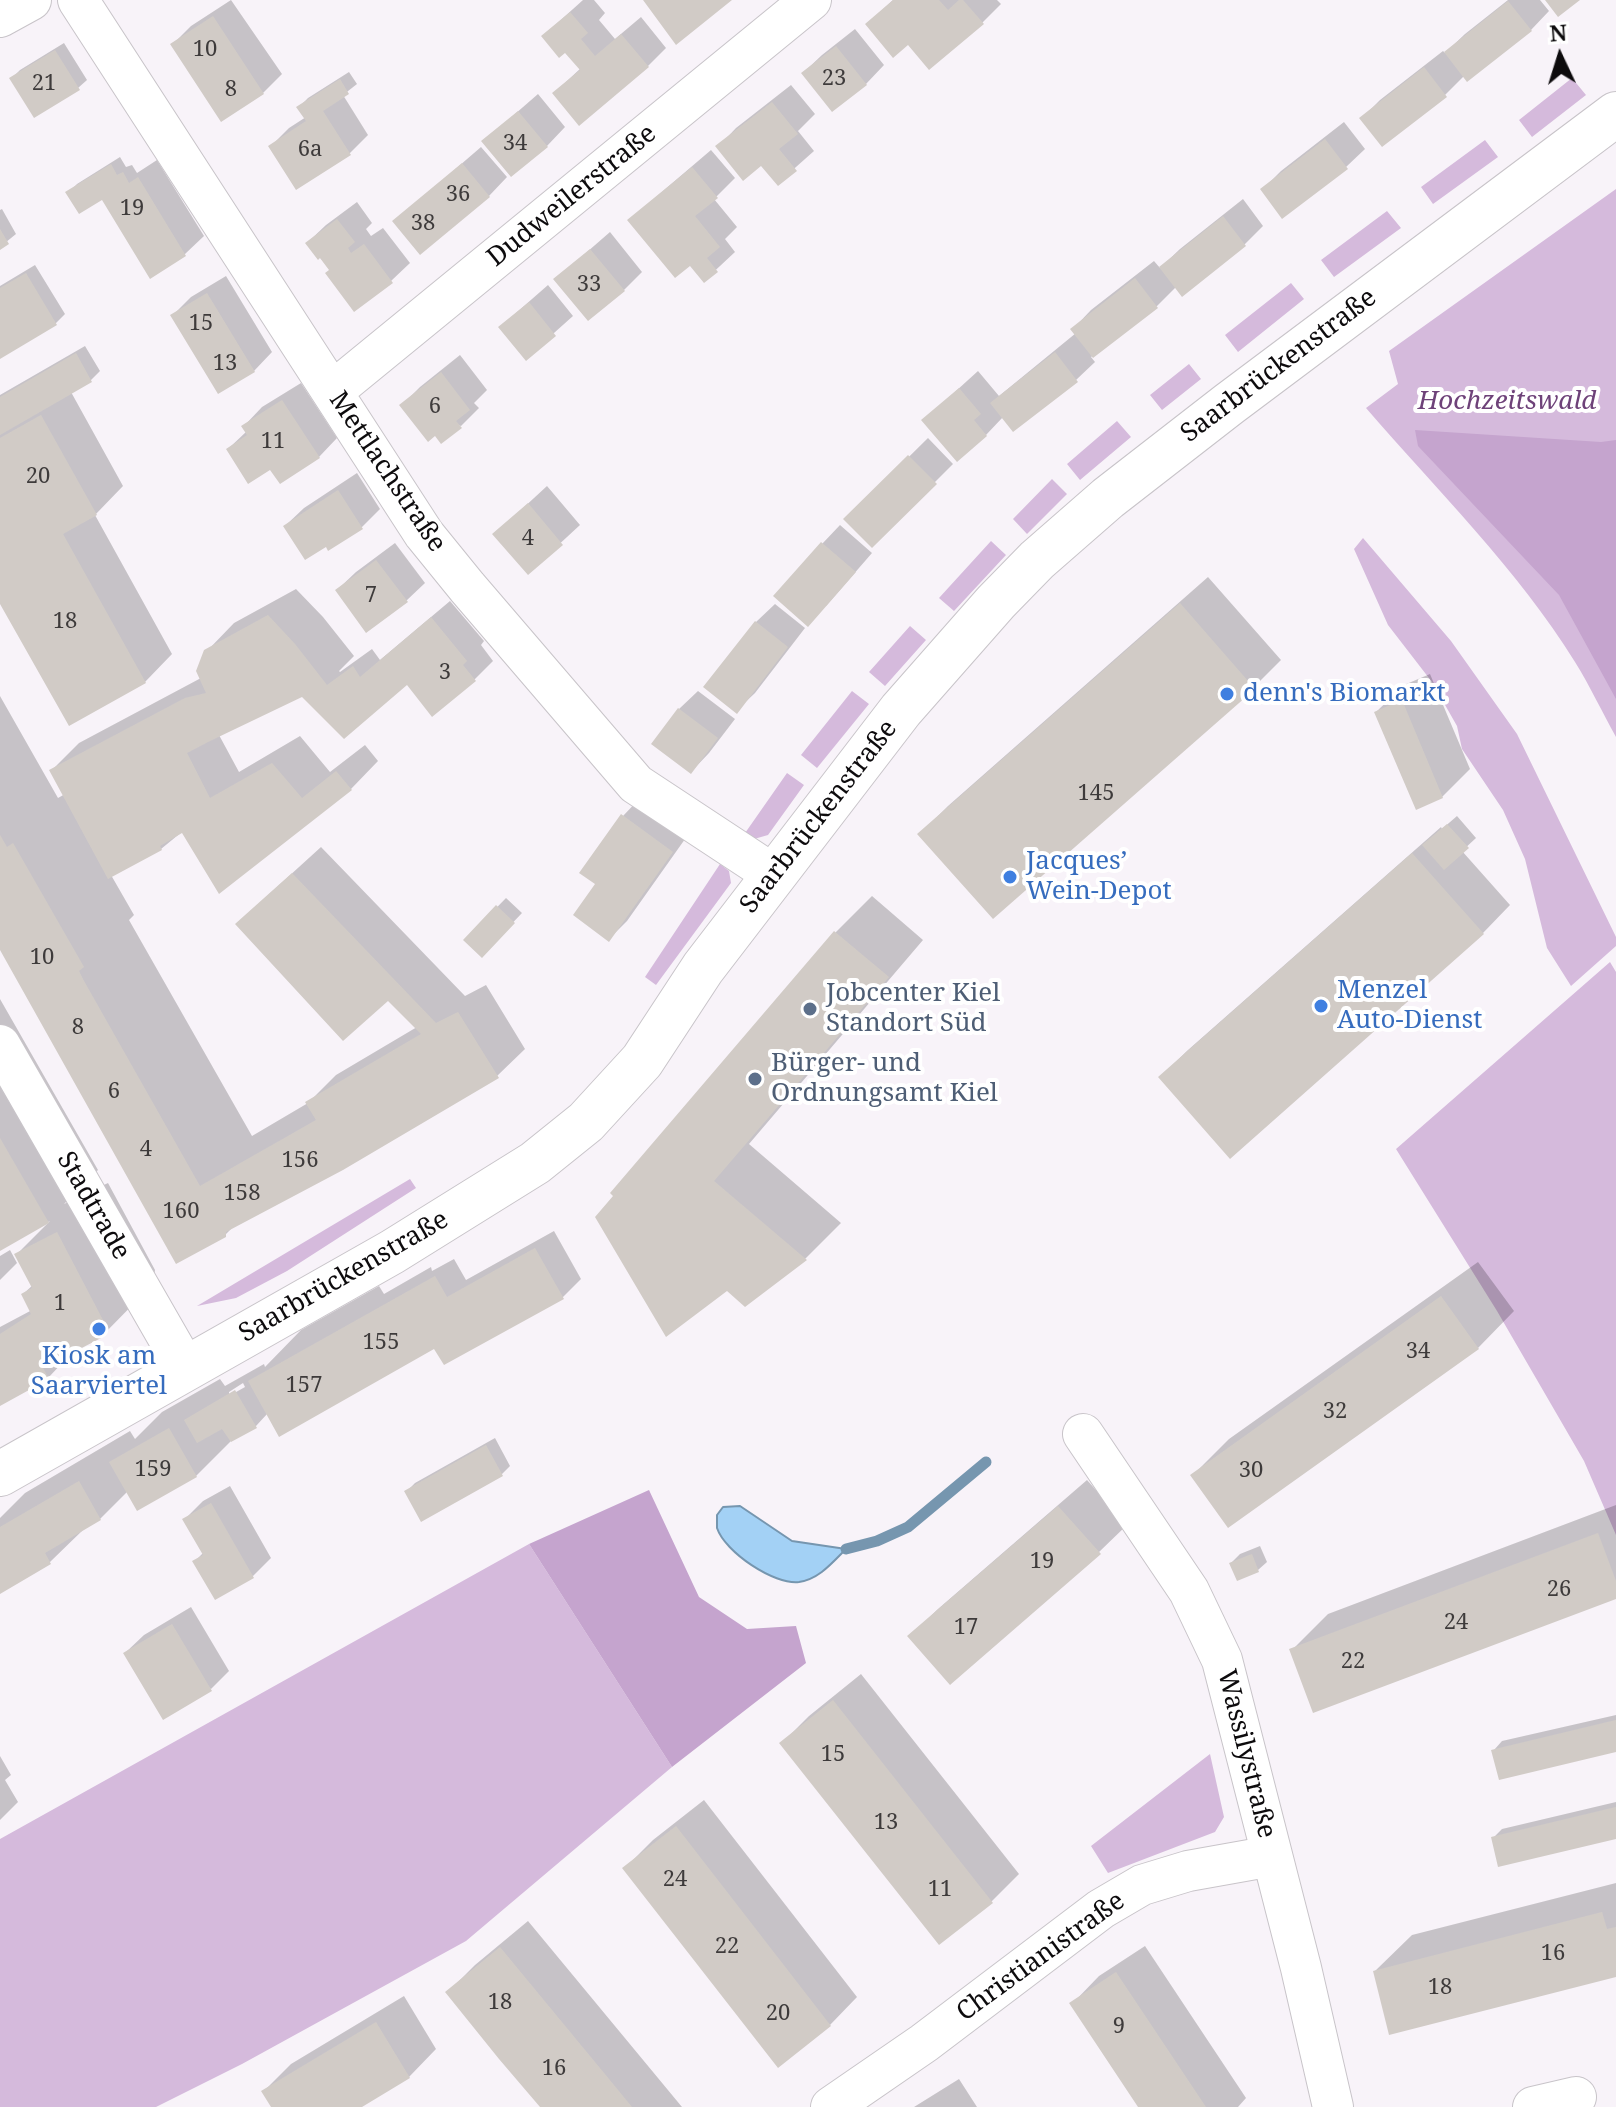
<!DOCTYPE html>
<meta charset="utf-8">
<style>
body{margin:0}
#map{position:relative;width:1616px;height:2107px;overflow:hidden;background:#f8f3f9;font-family:"Noto Serif",serif}
canvas{display:block}
.north{position:absolute;left:1520px;top:16px;width:80px;height:80px;-webkit-text-stroke:6px #fff;paint-order:stroke;rotate:356deg;font-size:22px;font-weight:700;line-height:32px;text-align:center;color:#0d0b0d}
.north::after{content:'';display:block;margin:auto;width:28px;height:36px;background:#0d0b0d;clip-path:polygon(50% 0,100% 100%,50% 72%,0 100%)}
</style>
<div id="map">
<canvas width="1616" height="2107"></canvas>
<div class="north">N</div>
</div>
<script>
const ctx = document.querySelector('canvas').getContext('2d');
ctx.lineJoin = 'round';
function fill(path, color) { ctx.fillStyle = color; ctx.fill(path, 'evenodd'); }
function trace(path, color, width, dash) { ctx.strokeStyle = color; ctx.lineWidth = width; ctx.lineCap = dash ? 'butt' : 'round'; ctx.setLineDash(dash || []); ctx.stroke(path); }
function drawText(font, color, halo, rows, align = 'center') {
  ctx.font = font + ' "Noto Serif",serif'; ctx.lineWidth = 8; ctx.setLineDash([]); ctx.textBaseline = 'middle'; ctx.strokeStyle = halo; ctx.fillStyle = color; for (const [text, x, y, turn = 0] of rows) {
    ctx.save(); ctx.translate(x, y); ctx.rotate((+turn || 0) * Math.PI / 180); ctx.textAlign = isNaN(turn) ? turn : align; if (halo) ctx.strokeText(text, 0, 0); ctx.fillText(text, 0, 0); ctx.restore();
  }
}
const green = new Path2D(`
 M1572,78L1586,95L1532,137L1519,120Z
 M1485,140L1498,157L1433,204L1421,187Z
 M1616,189V737C1602,712 1590,686 1575,662C1519,571 1436,489 1366,408L1398,384L1389,351Z
 M1387,211L1401,228L1334,277L1321,260Z
 M1291,283L1304,299L1238,352L1225,335Z
 M1189,364L1201,379L1162,410L1150,395Z
 M1117,421L1131,437L1080,480L1067,464Z
 M1052,479L1067,494L1027,534L1013,519Z
 M1363,538L1451,641L1517,734L1616,937V946L1571,986L1547,948L1525,859L1503,810L1462,749L1457,726L1432,682L1388,625L1354,549Z
 M991,541L1006,555L954,611L939,598Z
 M910,626L926,640L885,686L869,672Z
 M852,691L869,704L817,768L801,755Z
 M787,773L804,785L768,835L754,839L743,836Z
 M720,864L729,871L731,883L656,985L645,977Z
 M1610,962L1616,972V1535L1584,1461L1497,1311L1396,1149Z
 M410,1179L416,1188L287,1271L236,1298L197,1306Z
 M529,1544L672,1767L466,1941L242,2064L156,2107H0V1839Z
 M1210,1754L1224,1817L1215,1832L1108,1873L1091,1846Z`);
const forest = new Path2D(`
 M1415,430L1601,442L1616,440V699L1559,595L1418,446Z
 M649,1490L699,1597L747,1629L796,1626L806,1663L672,1767L529,1544Z`);
const water = new Path2D(`
 M740,1506L792,1541L846,1549C832,1563 819,1579 799,1582C774,1585 725,1552 717,1528C717,1526 717,1517 717,1515L723,1507Z`);
const shadow = new Path2D(`
 M231,0L282,74L263,93L222,119L173,44L191,26Z
 M583,0H594L605,13L599,20L615,39L641,17L666,48L648,66L554,93L581,68L566,50L543,36Z
 M893,0H997L1001,4L982,23L908,43L867,24Z
 M1508,0H1540L1549,11L1531,30L1465,75L1445,95L1362,118L1380,100L1443,51L1445,53L1465,34Z
 M855,29L884,65L866,84L803,73L822,55Z
 M64,43L87,80L78,88L12,78L20,70Z
 M349,72L357,84L343,95L368,135L350,153L297,187L271,146L289,128L306,117L299,107L308,98Z
 M791,85L815,114L798,131L814,151L778,183L762,163L718,147L736,128Z
 M538,94L565,127L547,146L484,141Z
 M1344,122L1365,149L1346,167L1262,190L1281,171Z
 M481,147L507,177L489,196L394,222Z
 M711,150L735,178L714,199L737,227L725,239L735,252L705,280L690,264L629,220Z
 M120,157L126,167L132,165L137,173L157,160L204,236L185,254L151,276L110,192L68,193L77,184Z
 M1243,199L1263,226L1245,244L1182,294L1176,287L1157,306L1091,357L1095,362L1076,380L1003,417L986,435L924,420L978,371L999,396L1076,333L1073,329L1091,310L1154,261L1160,268L1180,249Z
 M357,202L372,223L366,229L371,236L383,228L410,263L391,281L331,270L307,243L326,225Z
 M2,209L16,234L0,247V210Z
 M610,232L642,272L624,290L556,279Z
 M35,265L65,314L56,323L0,357V286Z
 M226,276L272,352L254,371L173,315L191,297Z
 M548,285L573,316L526,358L500,327Z
 M85,346L100,371L91,380L71,392L123,486L95,515L172,654L145,682L0,602V395Z
 M460,355L487,390L474,403L479,408L461,426L402,405L420,387Z
 M301,383L337,438L319,457L271,467L228,449L247,431L244,426L262,407Z
 M928,438L953,464L872,545L846,519Z
 M357,473L380,509L362,527L285,526L304,508Z
 M547,486L580,525L528,573L495,534Z
 M840,525L872,553L826,606L822,544Z
 M395,543L425,583L406,601L337,590L356,572Z
 M1208,577L1281,660L1254,687L993,916L920,834L948,806Z
 M296,589L323,617L354,656L339,671L340,672L372,649L380,660L450,601L484,641L481,645L493,661L474,680L407,682L303,694L219,735L239,772L300,736L330,772L365,745L378,761L351,789L183,831L161,849L111,875L134,915L129,920L252,1136L308,1103L336,1075L417,1027L388,998L266,897L321,847L465,996L486,985L525,1049L497,1076L236,1224L225,1235L0,948V696L58,798L65,794L52,770L79,743L201,678L206,652L234,623Z
 M775,604L805,628L755,693L736,711L756,622Z
 M1430,674L1470,769L1442,797L1376,712L1404,685Z
 M698,691L735,719L709,753L691,772L679,709Z
 M641,797L690,832L627,921L609,939L623,816Z
 M1457,816L1476,838L1462,851L1510,905L1483,933L1160,1077L1188,1050L1441,827L1442,829Z
 M872,896L923,940L749,1144L841,1223L805,1259L745,1304L613,1193L836,932Z
 M506,898L522,913L482,955L465,940Z
 M0,999L98,1170L64,1204L108,1183L155,1270L153,1284L102,1336L64,1355L66,1359L48,1378L0,1404V1327L32,1310L23,1294L33,1285L17,1254L50,1221L0,1249Z
 M554,1231L581,1279L562,1298L435,1345L268,1413L256,1426L233,1439L196,1476L128,1491L100,1519L85,1528L50,1562L0,1588V1518L25,1493L130,1431L135,1439L162,1412L220,1379L225,1386L264,1364L265,1367L301,1330L379,1286L384,1294L431,1267L432,1271L454,1259L466,1280ZM243,1383L245,1387L229,1396V1392Z
 M10,1250L17,1263L0,1280V1256Z
 M1478,1262L1514,1311L1478,1348L1193,1475L1229,1439Z
 M495,1438L510,1466L501,1475L406,1492L415,1483Z
 M1087,1480L1127,1525L1099,1552L910,1636L938,1609Z
 M230,1486L271,1558L253,1576L195,1561L204,1552L185,1519L203,1501Z
 M1616,1505V1597L1292,1650L1328,1614Z
 M1260,1546L1267,1562L1258,1570L1231,1563L1240,1554Z
 M191,1607L229,1671L211,1689L125,1653L144,1635Z
 M861,1674L1019,1874L992,1901L940,1942L782,1743L809,1716Z
 M1616,1715V1750H1494L1502,1741Z
 M0,1756L11,1775L5,1780L18,1802L0,1820Z
 M704,1800L857,1997L830,2025L625,1868L653,1840Z
 M1616,1802V1837L1493,1838L1502,1829Z
 M1616,1883V1975L1375,1971L1412,1935Z
 M528,1921L682,2107H542L448,1992L475,1965Z
 M1145,1946L1246,2098L1238,2107H1141L1072,2004L1099,1976Z
 M404,1996L436,2049L409,2077L358,2107H273L264,2091L291,2064Z
 M959,2079L977,2107H914Z`);
const stream = new Path2D(`
 M846,1549L877,1541L908,1527L986,1462`);
const building = new Path2D(`
 M643,0H732L676,45Z
 M893,0H939L948,10L959,0H963L984,24L929,70L908,45L893,58L865,24Z
 M1545,0H1580L1558,17Z
 M1508,1L1532,31L1467,82L1444,52Z
 M570,12L588,33L581,39L595,56L621,34L649,67L579,126L552,93L580,70L565,53L559,58L541,36Z
 M213,16L264,94L221,122L170,44Z
 M836,46L867,85L832,112L801,73Z
 M55,50L80,90L34,118L9,78Z
 M1424,67L1447,97L1382,147L1359,118Z
 M340,79L349,94L323,111L351,155L296,190L268,146L306,121L296,107Z
 M772,102L798,134L779,149L797,171L778,186L761,166L743,181L715,146Z
 M518,111L548,147L511,177L481,141Z
 M1325,139L1348,169L1282,219L1260,189Z
 M462,163L490,197L420,255L392,221Z
 M111,164L117,175L123,172L129,183L138,177L186,256L150,279L102,200L79,214L65,192Z
 M692,167L718,198L695,216L720,247L707,258L718,272L704,283L690,266L675,278L627,220Z
 M1223,216L1246,246L1182,297L1159,267Z
 M337,219L355,242L348,248L351,253L364,244L393,283L354,312L325,273L329,270L320,258L318,260L305,243Z
 M0,229L9,244L0,250Z
 M590,249L625,291L588,321L553,279Z
 M26,273L57,325L0,359V288Z
 M1135,278L1158,308L1093,358L1070,329Z
 M207,293L255,372L218,394L170,315Z
 M529,302L556,336L526,361L498,327Z
 M1055,352L1078,382L1013,432L990,403Z
 M76,353L92,382L0,435V397Z
 M441,372L470,410L456,421L462,428L441,444L435,436L428,442L399,405Z
 M959,388L981,414L974,420L987,436L957,462L921,420Z
 M282,400L320,458L280,484L270,470L248,484L226,449L247,435L241,426Z
 M41,415L97,515L63,534L146,683L69,726L0,604V438Z
 M908,455L937,484L872,548L843,519Z
 M338,490L363,529L328,551L326,547L305,560L283,526Z
 M528,503L563,545L528,575L492,534Z
 M821,542L856,572L808,627L773,596Z
 M376,560L408,602L366,633L335,590Z
 M1180,603L1255,689L993,919L917,834Z
 M268,615L295,644L327,685L353,666L360,677L431,617L467,661L463,665L476,681L432,717L407,685L344,739L302,697L208,742L187,753L210,798L272,763L302,798L336,771L352,790L219,894L182,833L160,846L162,850L108,879L49,770L185,698L206,693L196,671L204,650Z
 M755,621L788,647L737,714L703,687Z
 M1402,700L1443,798L1416,810L1374,712Z
 M678,708L718,738L691,774L651,744Z
 M621,814L673,852L609,942L573,915L595,884L579,873Z
 M1447,824L1469,848L1444,870L1422,845Z
 M0,835L7,847L13,843L84,967L79,971L84,981L200,1186L316,1120L305,1102L421,1034L388,1001L343,1041L235,924L292,873L436,1023L458,1012L499,1078L343,1170L226,1232V1237L176,1264L0,950Z
 M1412,853L1484,934L1230,1159L1158,1077Z
 M496,905L515,923L482,958L463,940Z
 M834,931L889,977L714,1181L807,1260L745,1307L727,1291L666,1337L595,1217L613,1196L610,1193Z
 M0,1138L49,1223L0,1251Z
 M57,1232L104,1322L103,1337L43,1368L49,1379L0,1406V1334L31,1314L21,1294L32,1288L14,1254Z
 M535,1248L564,1299L444,1365L434,1349L279,1437L248,1381L435,1276L447,1297Z
 M1441,1296L1479,1349L1228,1528L1190,1475Z
 M235,1390L257,1428L231,1442L222,1429L197,1443L184,1420Z
 M169,1428L197,1477L137,1511L109,1462Z
 M486,1445L503,1476L421,1522L404,1491Z
 M79,1481L101,1520L45,1553L51,1564L0,1594V1527Z
 M211,1503L254,1578L215,1600L192,1561L203,1555L182,1519Z
 M1058,1506L1101,1554L950,1685L907,1636Z
 M1598,1533L1616,1581V1599L1313,1713L1289,1649Z
 M1252,1554L1259,1572L1237,1581L1229,1563Z
 M172,1624L212,1691L163,1720L123,1653Z
 M833,1700L993,1903L939,1945L779,1743Z
 M1616,1720V1752L1499,1780L1491,1750Z
 M1616,1807V1839L1498,1867L1491,1837Z
 M676,1826L831,2026L778,2068L622,1868Z
 M1602,1912L1607,1929L1616,1927V1977L1389,2035L1373,1971Z
 M500,1947L609,2079L632,2107H540L499,2059L445,1992Z
 M1116,1972L1206,2107H1138L1069,2003Z
 M376,2022L410,2078L362,2107H271L261,2091Z`);
const street = new Path2D(`
 M78,0L424,534L467,587L636,784L774,875
 M0,17L31,0
 M333,391L811,0
 M0,1045L185,1367
 M1083,1434L1189,1591L1222,1660L1301,1968L1333,2107
 M831,2107L924,2043L1101,1909L1142,1885L1188,1871L1272,1856
 M1533,2107L1576,2097`);
const secondary = new Path2D(`
 M0,1474L392,1252L535,1163L586,1122L642,1061L703,968L901,710L996,602L1037,560L1108,498L1229,404L1616,114`);
const markers = [
 [1227,694,8,"#3f7fe0"],
 [1010,877,8,"#3f7fe0"],
 [1321,1006,8,"#3f7fe0"],
 [810,1009,8,"#5c6f8a"],
 [755,1079,8,"#5c6f8a"],
 [99,1329,8,"#3f7fe0"]
];
const numberNames = [
 ["10",205,50],
 ["23",834,79],
 ["21",44,84],
 ["8",231,90],
 ["34",515,144],
 ["6a",310,150],
 ["36",458,195],
 ["19",132,209],
 ["38",423,224],
 ["33",589,285],
 ["15",201,324],
 ["13",225,364],
 ["6",435,407],
 ["11",273,442],
 ["20",38,477],
 ["4",528,539],
 ["7",371,596],
 ["18",65,622],
 ["3",445,673],
 ["145",1096,794],
 ["10",42,958],
 ["8",78,1028],
 ["6",114,1092],
 ["4",146,1150],
 ["156",300,1161],
 ["158",242,1194],
 ["160",181,1212],
 ["1",60,1304],
 ["155",381,1343],
 ["34",1418,1352],
 ["157",304,1386],
 ["32",1335,1412],
 ["159",153,1470],
 ["30",1251,1471],
 ["19",1042,1562],
 ["26",1559,1590],
 ["24",1456,1623],
 ["17",966,1628],
 ["22",1353,1662],
 ["15",833,1755],
 ["13",886,1823],
 ["24",675,1880],
 ["11",940,1890],
 ["22",727,1947],
 ["16",1553,1954],
 ["18",1440,1988],
 ["18",500,2003],
 ["20",778,2014],
 ["9",1119,2027],
 ["16",554,2069]
];
const streetNames = [
 ["Dudweilerstraße",572,196,-39],
 ["Saarbrückenstraße",1279,366,-37],
 ["Mettlachstraße",387,472,56],
 ["Saarbrückenstraße",819,817,-52],
 ["Stadtrade",93,1206,60],
 ["Saarbrückenstraße",344,1277,-30],
 ["Wassilystraße",1246,1754,76],
 ["Christianistraße",1041,1957,-36]
];
const parkNames = [
 ["Hochzeitswald",1507,402]
];
const shopNames = [
 ["denn's Biomarkt",1243,694],
 ["Jacques’",1026,862],
 ["Wein-Depot",1026,892],
 ["Menzel",1337,991],
 ["Auto-Dienst",1337,1021],
 ["Kiosk am",99,1357,"center"],
 ["Saarviertel",99,1387,"center"]
];
const serviceNames = [
 ["Jobcenter Kiel",826,994],
 ["Standort Süd",826,1024],
 ["Bürger- und",771,1064],
 ["Ordnungsamt Kiel",771,1094]
];
fill(green, '#d5badc');
fill(forest, '#c5a4ce');
fill(water, '#a3d1f5');
trace(water, '#7696af', 2);
fill(shadow, '#0003');
trace(stream, '#7696af', 11);
fill(building, '#d1cbc6');
trace(street, '#c8c4c9', 42);
trace(secondary, '#c8c4c9', 46);
trace(street, '#fff', 40);
trace(secondary, '#fff', 44);
for (const [x, y, r, color] of markers) { const dot = new Path2D(); dot.arc(x, y, r, 0, 2 * Math.PI); ctx.fillStyle = color; ctx.fill(dot); trace(dot, '#fff', 3); }
drawText('22px', '#3e3b3b', null, numberNames);
drawText('26px', '#0d0b0d', '#fff', streetNames);
drawText('italic 26px', '#6e4279', '#fff', parkNames);
drawText('26px', '#366cbe', '#fff', shopNames, 'left');
drawText('26px', '#4e5e75', '#fff', serviceNames, 'left');
</script>
